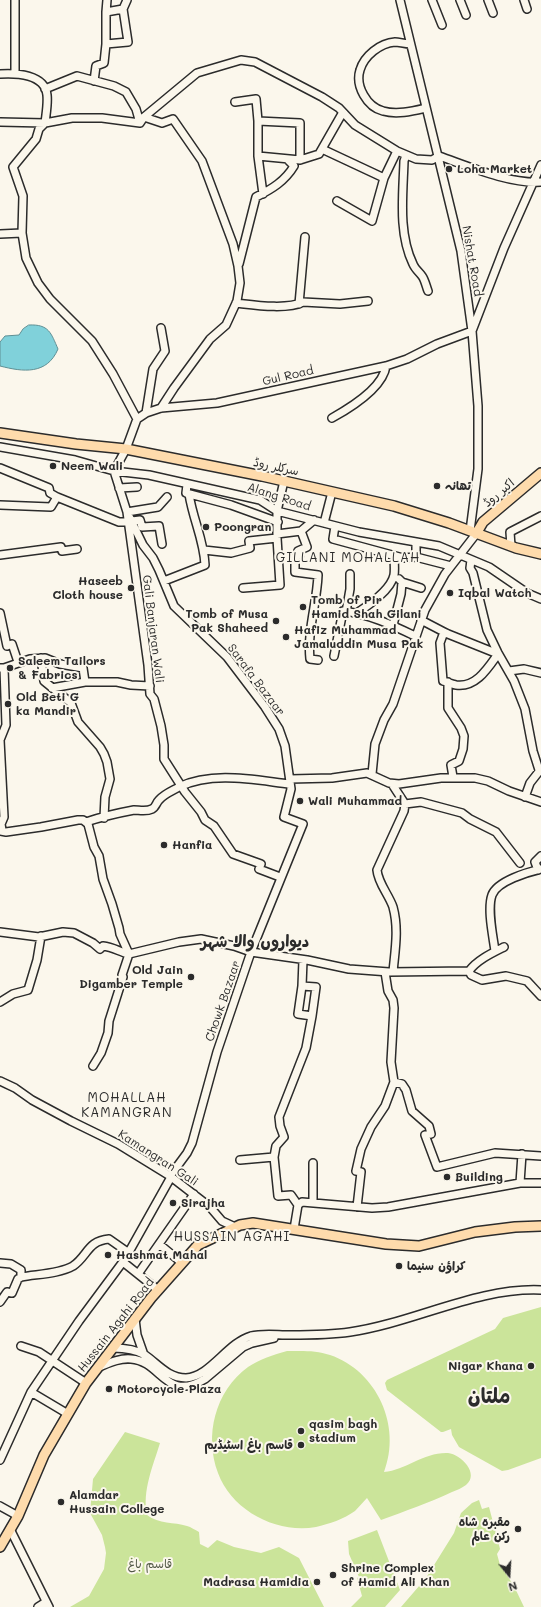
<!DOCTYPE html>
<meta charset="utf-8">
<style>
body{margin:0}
#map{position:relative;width:541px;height:1607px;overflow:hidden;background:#fbf7ec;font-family:Mali,sans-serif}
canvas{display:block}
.north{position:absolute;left:489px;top:1555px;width:40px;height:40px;-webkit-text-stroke:3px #fbf7ec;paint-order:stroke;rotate:162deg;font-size:11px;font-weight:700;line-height:16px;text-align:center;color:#2b2b2b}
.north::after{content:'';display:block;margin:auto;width:14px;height:18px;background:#2b2b2b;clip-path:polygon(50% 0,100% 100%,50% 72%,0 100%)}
</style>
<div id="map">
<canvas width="541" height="1607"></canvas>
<div class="north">N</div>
</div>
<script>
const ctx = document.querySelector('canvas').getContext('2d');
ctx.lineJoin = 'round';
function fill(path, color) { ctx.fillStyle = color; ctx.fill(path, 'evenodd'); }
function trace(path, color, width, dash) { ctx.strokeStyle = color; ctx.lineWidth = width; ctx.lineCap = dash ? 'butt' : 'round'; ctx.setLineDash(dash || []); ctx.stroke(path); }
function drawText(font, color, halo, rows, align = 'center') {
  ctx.font = font + ' Mali,"Playpen Sans Arabic",sans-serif'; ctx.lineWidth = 4; ctx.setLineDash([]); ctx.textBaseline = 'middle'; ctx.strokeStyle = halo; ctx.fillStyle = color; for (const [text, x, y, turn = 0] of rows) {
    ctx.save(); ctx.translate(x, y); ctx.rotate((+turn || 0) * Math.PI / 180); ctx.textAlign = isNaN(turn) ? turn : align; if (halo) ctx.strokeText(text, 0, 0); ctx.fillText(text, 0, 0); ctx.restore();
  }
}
const green = new Path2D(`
 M541,1307V1458L508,1470L502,1471L459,1447L452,1435L451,1429L443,1432H441L387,1390L385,1383L387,1380L495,1329L503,1318Z
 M287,1351C302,1351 316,1350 330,1355C377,1371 402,1426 384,1472C406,1470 424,1452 448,1453C461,1454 480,1474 466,1485C462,1488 457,1490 452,1492C429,1503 405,1511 381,1520L367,1498C363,1502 359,1507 355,1511C344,1519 329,1524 316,1527C277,1534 232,1511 218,1473C204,1436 215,1391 248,1367C260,1359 273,1355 287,1351Z
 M125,1432L160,1443C153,1466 142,1491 147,1515C159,1524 174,1522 187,1526C191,1527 195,1530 199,1532L200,1544L208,1548L217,1540L234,1547L261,1553L279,1547L299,1558L324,1607H70L89,1596L104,1569L106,1553L105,1547L102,1535L90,1513L93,1479Z
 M479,1500L482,1509L489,1507L500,1549L497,1554L500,1565L514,1586L524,1607H401L426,1578L454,1533L461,1513L472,1503Z
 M377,1530L400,1590L385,1607H351L362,1596L357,1578L359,1577L349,1554L348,1541Z`);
const water = new Path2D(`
 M29,325C49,324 51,333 58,349C47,375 23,372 0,366V342L5,336L19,335L23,329Z`);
const minor = new Path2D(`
 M15,0V74
 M400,0L461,251L472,331L478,406V469L470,531
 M432,0L442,25
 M460,0L466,15
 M488,0L493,13
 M524,0L527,9
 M123,9L106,12V44L128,42L123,9L127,0
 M106,12L107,0
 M410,44C405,44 399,42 395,42C380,43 364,56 360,70C355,86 367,107 383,111C397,115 413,111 426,108
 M0,74C16,73 45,74 47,95C48,104 46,114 45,123
 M94,81L96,66L104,63L106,44
 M45,89L77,76L114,86L126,92L136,109L140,123
 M235,102L256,99L258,121
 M144,117L162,123L173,119L202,161L233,244L238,266L240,283L237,301L226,325L210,339L174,388L161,408
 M0,122L45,123L72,118H102L140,123L144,117L197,73L241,60L255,62L322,97L339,108L355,125L397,151L416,159L432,160L439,156C468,166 509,184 541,182
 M45,123L39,129L36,139L13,167L23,196L22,233L26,258L38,283L50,299L92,341L113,374L137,419
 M322,149L384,178
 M406,155L404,161C403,195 398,233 413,264C415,269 419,272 422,276C425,280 426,286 428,291
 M258,156L263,194
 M300,160V123L258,121V156L300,160L319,154L343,112
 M337,201L372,221L384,178L397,151
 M0,234L22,233
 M239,264L256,197C272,189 285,181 294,166L288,160
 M236,303C254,305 287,310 303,302L340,304L368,301
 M299,304L305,237
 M146,413L153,369L165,351L161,328
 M332,418C350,408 383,388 386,366
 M0,447L75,460L114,471L149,475L260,500L277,511L324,523L359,532L439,546L489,567L527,593L541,599
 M0,468L49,488L50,493L57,497L119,522H128
 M187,485L186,493L231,505L278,522
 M119,488L137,487
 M167,497L158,507L127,512L148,665L150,694L154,699L161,726L164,745V759L185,792L201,812L205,820L214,826L233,854L261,864L259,869L280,877
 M0,505L51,507L57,497
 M132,521L140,520L142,527L159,526L162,544
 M324,523L332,492
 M335,526L333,539L403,558L416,557
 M301,531L307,547L298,551L300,555L295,557V572L318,575C317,603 307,630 310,659L318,660
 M277,534L301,531L314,520
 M416,542V557L451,566
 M511,546L510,532L541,516
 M204,550L231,553L250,548L249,541L277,538
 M0,555L61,547L62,551L77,549
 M471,560L470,568L473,573L487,630L498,653L514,681L525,709L533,751L539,770
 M399,579L402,582L421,588
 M164,581L205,565C204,540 193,520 189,494
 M243,588L280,585L277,538V511L284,481
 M346,612L350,589V574
 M0,613L7,646L12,644L18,662
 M357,613C369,605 391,590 394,575C395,569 394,562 394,556
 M421,620L444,632L448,634L498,654C488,668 476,688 456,685C451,684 447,682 443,681L440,643L444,632
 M393,625L401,594L402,582
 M334,656L343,611C369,614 392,625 415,636
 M41,658L44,681L71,703L78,722L100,747L104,754L107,762L110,779L105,797L104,818
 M0,668H4L30,659L45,658L60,664L83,668L85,682H117L131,685L150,686
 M509,671L524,669L541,673
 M448,682V708L461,728L464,736L463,749L459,761L451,765L453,777
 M52,688L85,682
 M0,740L4,817L1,824L2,830
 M0,740L6,725L4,668
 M372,774L375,744L384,720L393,704L425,610L445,574L476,534
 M290,779L332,778L367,773L389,783L399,784L441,778H475L488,781L509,791L541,802
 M392,784L405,804L404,811L377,870C378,883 389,895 393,907C399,929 395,950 393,972
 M525,797L530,783L541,769
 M405,804L421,802L462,813L470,819L496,832L520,863
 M86,822C101,817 118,813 134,810C139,810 146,812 152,809C156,807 156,803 159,800C164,794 172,791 179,787C213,771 254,780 290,784
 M0,831L6,832L41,827L78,820H83L88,824L94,847L99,856L103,879L112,904L119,928L120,934L129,954L122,975L123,977L109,1021L108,1033L101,1053L93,1066
 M538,870L535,862L541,856
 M0,932L39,937L63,932L74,933L93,943L100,949L103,946C113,947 120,952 129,954L179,942L201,939L234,946L251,952L307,960L349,969L389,972L469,971L471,975L482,980L506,976L527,981L541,996
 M495,951C493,936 487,909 492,895C497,881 528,872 541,869
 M469,971C477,960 492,953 504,947
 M302,986L316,987L312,1016
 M0,1002L13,994L28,990L37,960L41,936
 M0,1081L15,1088L32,1100L71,1121L118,1144L170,1176L210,1207L222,1221L235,1227
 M394,1082L402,1084L406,1090L412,1111L429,1126L431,1134L425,1135L437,1167L495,1153L541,1156
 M240,1160L274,1157
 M170,1176L187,1153L192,1143L217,1052L251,952L303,824L284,817L291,789L285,746L279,729L265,707L227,657L174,606L159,570L153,558L143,545L127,512L114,471L126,449L137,419L146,413L161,408L217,403L386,366L407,359L437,344L472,331L504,248L541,165
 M520,1183L522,1154
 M313,1202V1163
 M298,1205L291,1195L278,1196L274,1157L276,1146L284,1137L280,1126L279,1117L306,1048L312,1016L298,1014L302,986L303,960
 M357,1207L361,1172L356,1171L361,1149L371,1127L385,1106L394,1082L391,1062L394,1008L393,1000L388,991L385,972
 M294,1229L298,1205L302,1202L372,1208L388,1207L520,1183H541
 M159,1244L182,1263
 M123,1262L158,1290
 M0,1263L11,1264L21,1270V1277L18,1279L12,1293L7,1292L0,1302
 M138,1274L194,1194
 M21,1277C37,1274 59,1274 73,1266C88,1256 87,1241 109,1239L129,1253
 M135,1319L137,1335L144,1355
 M21,1346L39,1352L86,1383
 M113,1348C123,1348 135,1349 145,1355C158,1364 168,1378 186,1378C210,1377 227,1343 251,1336C263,1333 277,1335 290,1335C310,1335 330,1335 350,1332C413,1323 478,1287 541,1290
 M99,1367C109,1363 119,1358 131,1359C162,1361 165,1403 205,1379L243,1347L252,1343L274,1338
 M31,1392L68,1414
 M0,1460L31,1392L79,1321L125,1259L171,1177
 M0,1506L18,1516
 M11,1531L49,1607
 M38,1607L46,1602`);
const major = new Path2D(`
 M0,433L76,444L126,449L262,476L394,506L449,523L516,548L541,554
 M476,534L483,522L541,473
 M0,1547L18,1516L44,1455L86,1383L151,1298L198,1245L240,1225L253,1223L386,1244L419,1246L475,1232L515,1227L541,1226`);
const markers = [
 [449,169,4,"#2b2b2b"],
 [53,466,4,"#2b2b2b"],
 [437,486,4,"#2b2b2b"],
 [206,527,4,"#2b2b2b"],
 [131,588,4,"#2b2b2b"],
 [450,593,4,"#2b2b2b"],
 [303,607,4,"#2b2b2b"],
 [276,621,4,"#2b2b2b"],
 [286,637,4,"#2b2b2b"],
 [10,668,4,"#2b2b2b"],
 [8,704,4,"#2b2b2b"],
 [300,801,4,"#2b2b2b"],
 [164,845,4,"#2b2b2b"],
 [191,977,4,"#2b2b2b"],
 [447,1177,4,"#2b2b2b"],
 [173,1203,4,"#2b2b2b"],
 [108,1255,4,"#2b2b2b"],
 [399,1266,4,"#2b2b2b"],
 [531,1366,4,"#2b2b2b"],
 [109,1389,4,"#2b2b2b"],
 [301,1431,4,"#2b2b2b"],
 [301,1445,4,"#2b2b2b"],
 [61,1502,4,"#2b2b2b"],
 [518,1529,4,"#2b2b2b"],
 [333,1575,4,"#2b2b2b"],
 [317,1582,4,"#2b2b2b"]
];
const poiNames = [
 ["Loha Market",457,169],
 ["Neem Wali",61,466],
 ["تھانہ",445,486],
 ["Poongran",214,527],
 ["Haseeb",123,581,"right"],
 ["Cloth house",123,595,"right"],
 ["Iqbal Watch",458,593],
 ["Tomb of Pir",311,600],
 ["Hamid Shah Gilani",311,614],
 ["Tomb of Musa",268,614,"right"],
 ["Pak Shaheed",268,628,"right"],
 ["Hafiz Muhammad",294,630],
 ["Jamaluddin Musa Pak",294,644],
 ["Saleem Tailors",18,661],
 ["& Fabrics",18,675],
 ["Old Beti G",16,697],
 ["ka Mandir",16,711],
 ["Wali Muhammad",308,801],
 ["Hanfia",172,845],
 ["Old Jain",183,970,"right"],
 ["Digamber Temple",183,984,"right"],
 ["Building",455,1177],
 ["Sirajha",181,1203],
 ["Hashmat Mahal",116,1255],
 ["کراؤن سنیما",407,1266],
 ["Nigar Khana",523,1366,"right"],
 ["Motorcycle Plaza",117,1389],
 ["qasim bagh",309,1424],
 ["stadium",309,1438],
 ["قاسم باغ اسٹیڈیم",293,1445,"right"],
 ["Alamdar",69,1495],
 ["Hussain College",69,1509],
 ["مقبرہ شاہ",510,1522,"right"],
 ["رکن عالم",510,1536,"right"],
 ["Shrine Complex",341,1568],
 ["of Hamid Ali Khan",341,1582],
 ["Madrasa Hamidia",309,1582,"right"]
];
const streetNames = [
 ["Nishat Road",472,261,80],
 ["Gul Road",288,376,-13],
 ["سرکلر روڈ",276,467,12],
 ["اکبر روڈ",499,493,-40],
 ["Alang Road",279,497,18],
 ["Gali Banjaran Wali",153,629,83],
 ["Sarafa Bazaar",256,680,53],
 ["Chowk Bazaar",223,1001,-71],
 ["Kamangran Gali",158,1158,33],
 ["Hussain Agahi Road",116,1325,-52]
];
const parkNames = [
 ["قاسم باغ",150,1564]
];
const neighbourhoodNames = [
 ["GILLANI MOHALLAH",348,558],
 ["MOHALLAH",127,1098],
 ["KAMANGRAN",127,1113],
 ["HUSSAIN AGAHI",232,1237]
];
const districtNames = [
 ["دیواروں والا شہر",255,942]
];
const townNames = [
 ["ملتان",489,1397]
];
fill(green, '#cbe49a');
fill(water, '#80d1da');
trace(water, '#5e8f94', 1);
trace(minor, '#2b2b2b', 10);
trace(major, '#2b2b2b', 12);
trace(minor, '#fbf7ec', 7);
trace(major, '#fedbac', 9);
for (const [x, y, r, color] of markers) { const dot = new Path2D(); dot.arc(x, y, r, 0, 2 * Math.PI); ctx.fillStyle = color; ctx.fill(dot); trace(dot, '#fbf7ec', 1.5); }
drawText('bold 12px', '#2b2b2b', '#fbf7ec', poiNames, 'left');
drawText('12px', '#2b2b2b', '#fbf7ec', streetNames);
drawText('12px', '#535947', '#fbf7ec', parkNames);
ctx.letterSpacing = '1px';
drawText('13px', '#2b2b2b', '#fbf7ec', neighbourhoodNames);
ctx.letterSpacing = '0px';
drawText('bold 16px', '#2b2b2b', '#fbf7ec', districtNames);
drawText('bold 20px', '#2b2b2b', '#fbf7ec', townNames);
</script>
